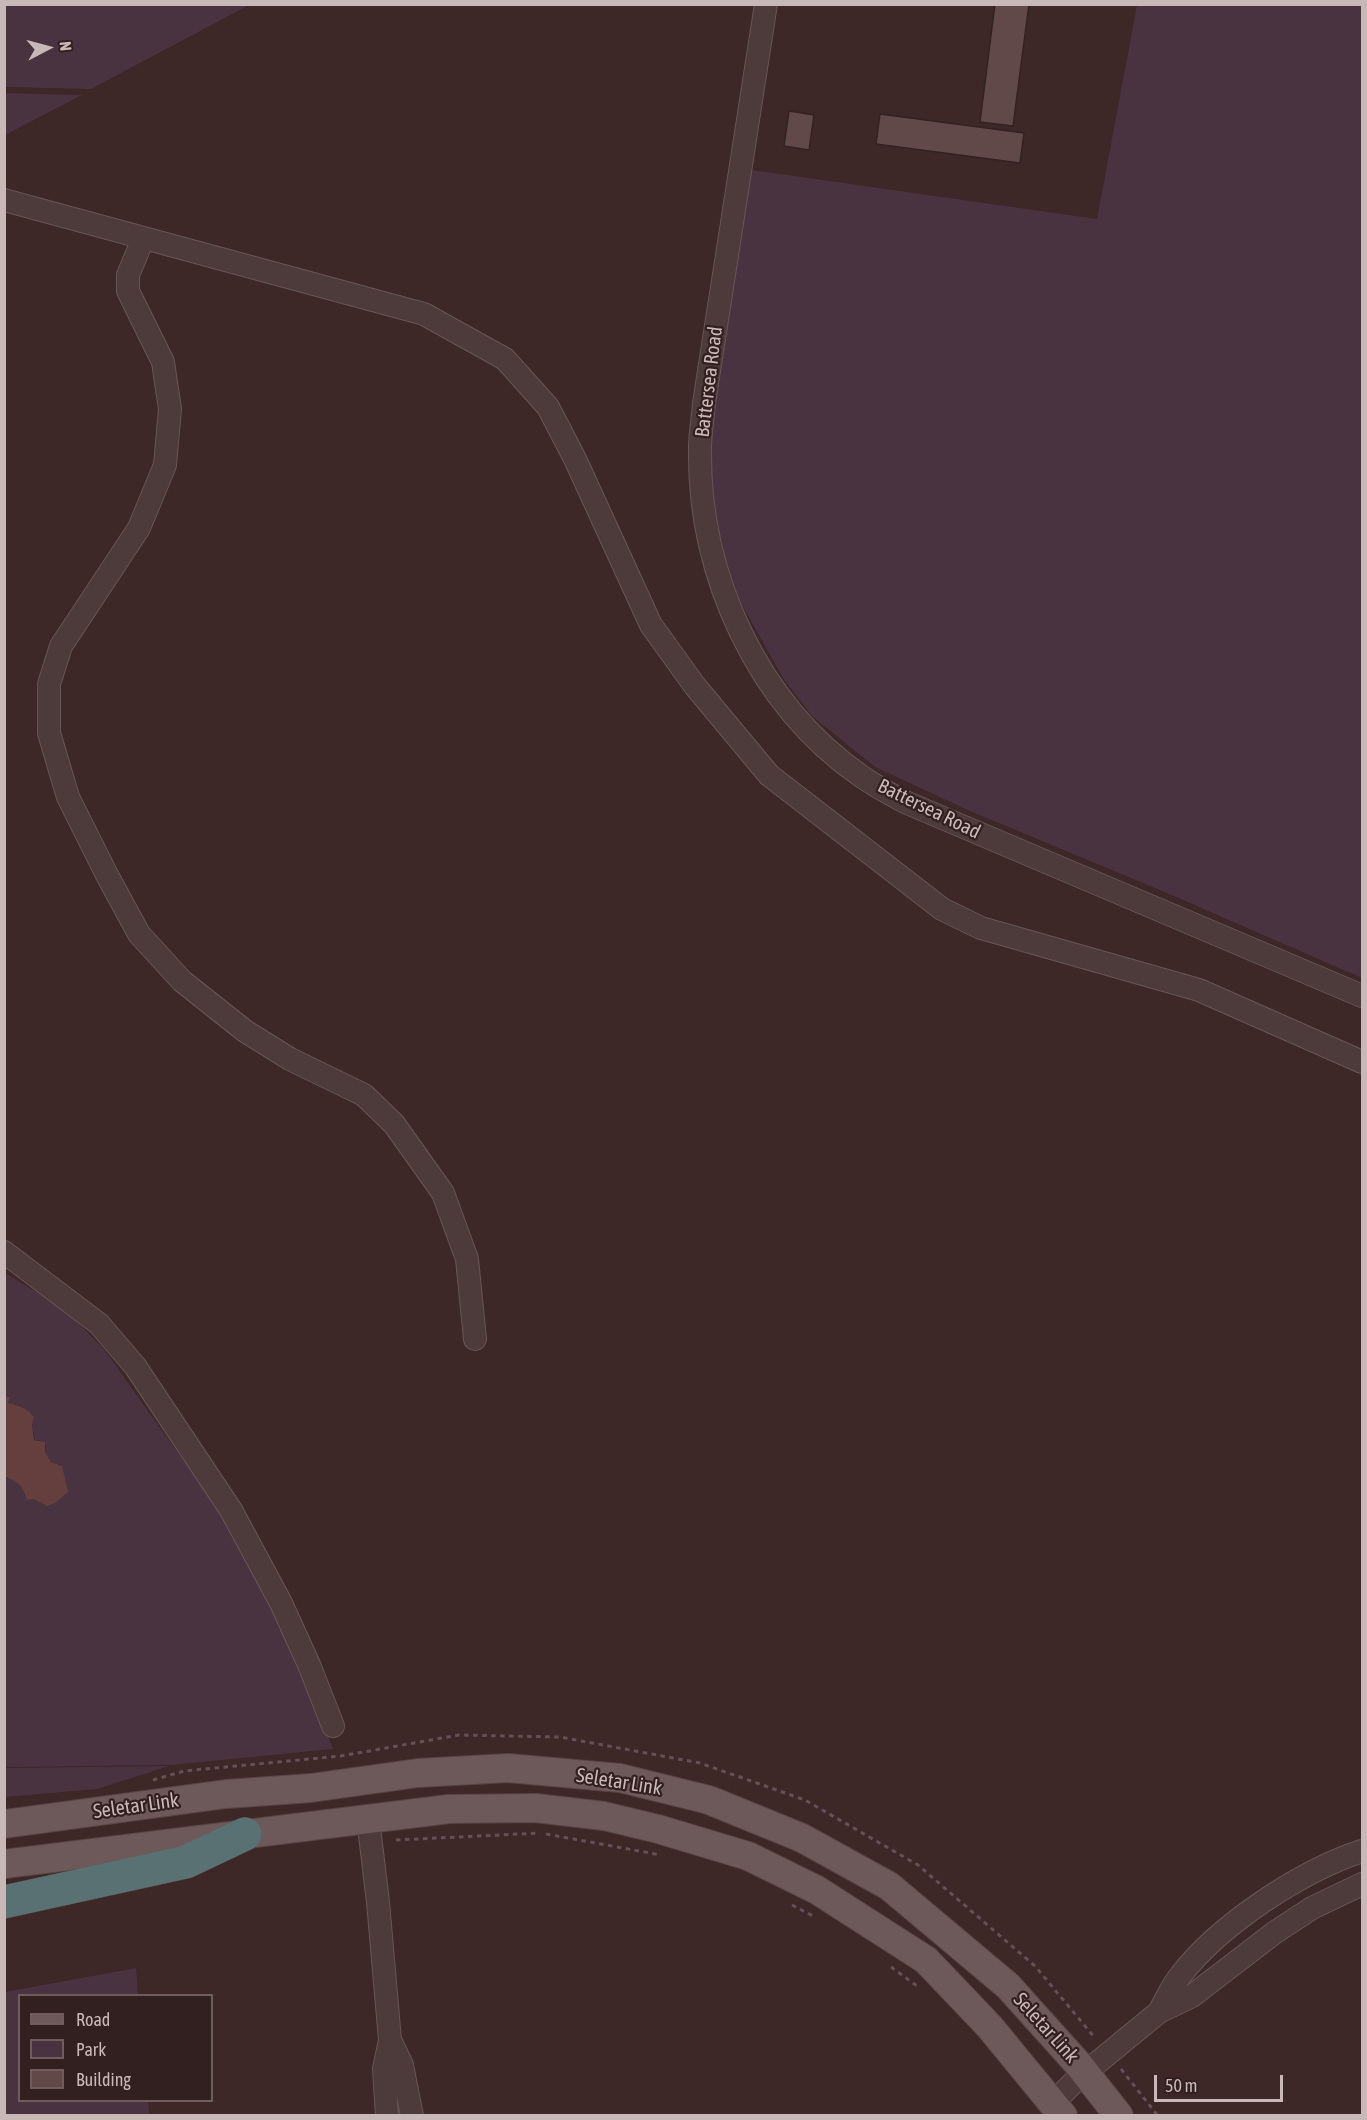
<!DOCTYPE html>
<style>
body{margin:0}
#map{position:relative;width:1367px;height:2120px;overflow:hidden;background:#3d2727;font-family:"Asap Condensed",sans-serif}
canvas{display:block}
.frame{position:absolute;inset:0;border:6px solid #c8b8b7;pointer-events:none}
.legend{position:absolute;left:18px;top:1994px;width:195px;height:108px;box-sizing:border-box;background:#322020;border:2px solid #6e5d5c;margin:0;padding:8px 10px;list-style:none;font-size:18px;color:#c8b8b7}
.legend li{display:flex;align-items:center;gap:12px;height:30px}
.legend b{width:30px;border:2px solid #6e5d5c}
.north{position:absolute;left:18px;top:18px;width:60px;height:60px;-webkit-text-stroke:4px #322020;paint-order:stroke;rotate:84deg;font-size:16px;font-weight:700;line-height:24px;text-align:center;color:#c8b8b7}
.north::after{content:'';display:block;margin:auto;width:21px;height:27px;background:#c8b8b7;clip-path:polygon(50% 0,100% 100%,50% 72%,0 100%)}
.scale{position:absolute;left:1154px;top:2075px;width:129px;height:27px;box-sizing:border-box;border:3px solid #c8b8b7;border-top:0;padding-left:8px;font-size:18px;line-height:21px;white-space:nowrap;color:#c8b8b7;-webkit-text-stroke:4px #322020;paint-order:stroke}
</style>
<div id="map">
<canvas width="1367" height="2120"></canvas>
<div class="frame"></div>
<ul class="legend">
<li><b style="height:8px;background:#6d5959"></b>Road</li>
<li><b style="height:16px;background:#493340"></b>Park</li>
<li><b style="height:16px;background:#614949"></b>Building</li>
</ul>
<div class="north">N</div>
<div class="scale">50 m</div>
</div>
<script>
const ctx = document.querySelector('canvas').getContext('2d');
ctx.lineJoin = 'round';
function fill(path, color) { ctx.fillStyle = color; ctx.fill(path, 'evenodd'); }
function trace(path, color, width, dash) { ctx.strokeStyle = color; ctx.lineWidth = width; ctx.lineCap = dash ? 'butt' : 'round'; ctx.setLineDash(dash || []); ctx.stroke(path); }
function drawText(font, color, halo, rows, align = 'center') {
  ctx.font = font + ' "Asap Condensed",sans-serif'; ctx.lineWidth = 4.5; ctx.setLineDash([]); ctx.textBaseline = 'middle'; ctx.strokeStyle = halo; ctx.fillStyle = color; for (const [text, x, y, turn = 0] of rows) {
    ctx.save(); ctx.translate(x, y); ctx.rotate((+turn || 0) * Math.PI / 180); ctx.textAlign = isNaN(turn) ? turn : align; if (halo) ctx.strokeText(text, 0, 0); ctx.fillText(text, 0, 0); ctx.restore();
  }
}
const green = new Path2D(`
 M5,4H249V5L91,89L5,87Z
 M1137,5H1362V978L1167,893L970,811L875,767L812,716L783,678L741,603L726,563L714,508L710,470L711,419L745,169L1097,219Z
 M5,93L82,95L5,135Z
 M5,1273L43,1296L74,1319L103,1348L233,1530L287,1635L313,1696L333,1749L171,1765L5,1767L4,1476L18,1483L33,1499L47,1506L62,1466L51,1462L45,1452L46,1446L39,1440H35L32,1425L34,1417C28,1409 17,1405 8,1403L10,1397L5,1396Z
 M169,1766L97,1789L5,1797V1768Z
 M136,1968L138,1995L20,1996V2100L148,2101L149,2115H5V1992Z`);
const water = new Path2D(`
 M5,1396L10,1397L8,1403C18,1405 28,1409 34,1417L32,1425L34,1440L45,1442V1452L51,1462L62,1466L68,1492L55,1503L47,1506L33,1499L27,1500C22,1483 19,1484 5,1476Z`);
const building = new Path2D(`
 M995,4H1029L1013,126L980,122Z
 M789,111L814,115L809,150L784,146Z
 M880,114L1024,133L1020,163L876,144Z`);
const path = new Path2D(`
 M153,1780L184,1771L341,1756L459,1735L560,1737L700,1763L805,1800L918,1865L1035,1966L1095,2038
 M546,1834L661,1855
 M396,1840L540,1833
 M792,1905L813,1916
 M891,1967L917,1986
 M1121,2069L1158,2116`);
const minor = new Path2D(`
 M766,4L704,403C703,418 700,433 700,448C698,574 757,704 861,776C875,786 890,794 905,802L1362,996
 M4,200L424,314L505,359L548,407L575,459L651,625L695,686L769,775L942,909L981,928L1199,990L1362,1062
 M143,239L128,275V291L163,362L170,409L165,465L139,528L61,646L49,684V733L68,797L107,875L139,934L182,981L245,1031L290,1059L364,1095L394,1124L443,1193L467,1259L475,1339
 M4,1252L99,1324L135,1366L231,1510L281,1603L310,1667L333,1726
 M368,1819L378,1902L390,2040L384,2069L387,2116
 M1159,2012C1166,2000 1171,1987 1180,1976C1220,1924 1301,1871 1362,1851
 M390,2040L402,2065L412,2116
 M1055,2105L1061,2095L1075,2081L1159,2012L1192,1996L1274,1933L1312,1908L1362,1884`);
const major = new Path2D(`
 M4,1824L226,1794L311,1788L418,1773L508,1768L620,1778L709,1800L802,1838L889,1886L1008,1986L1079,2065L1119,2116
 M4,1864L449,1809L536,1808L604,1816L658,1829L748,1856L817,1890L926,1960L989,2026L1063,2116`);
const highway = new Path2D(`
 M4,1902L186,1862L245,1834`);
const streetNames = [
 ["Battersea Road",709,382,-83],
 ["Battersea Road",929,809,26],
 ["Seletar Link",619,1782,9],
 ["Seletar Link",136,1806,-8],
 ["Seletar Link",1046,2028,48]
];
fill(green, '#493340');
fill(water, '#643f3e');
fill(building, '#614949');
trace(building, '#342222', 1.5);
trace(minor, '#685656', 24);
trace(major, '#564544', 30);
trace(highway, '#554343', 34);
trace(path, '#645059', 3, [4.5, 4.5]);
trace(minor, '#4d3b3b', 22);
trace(major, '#6d5959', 28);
trace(highway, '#597172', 33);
drawText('20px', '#c8b8b7', '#322020', streetNames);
</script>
